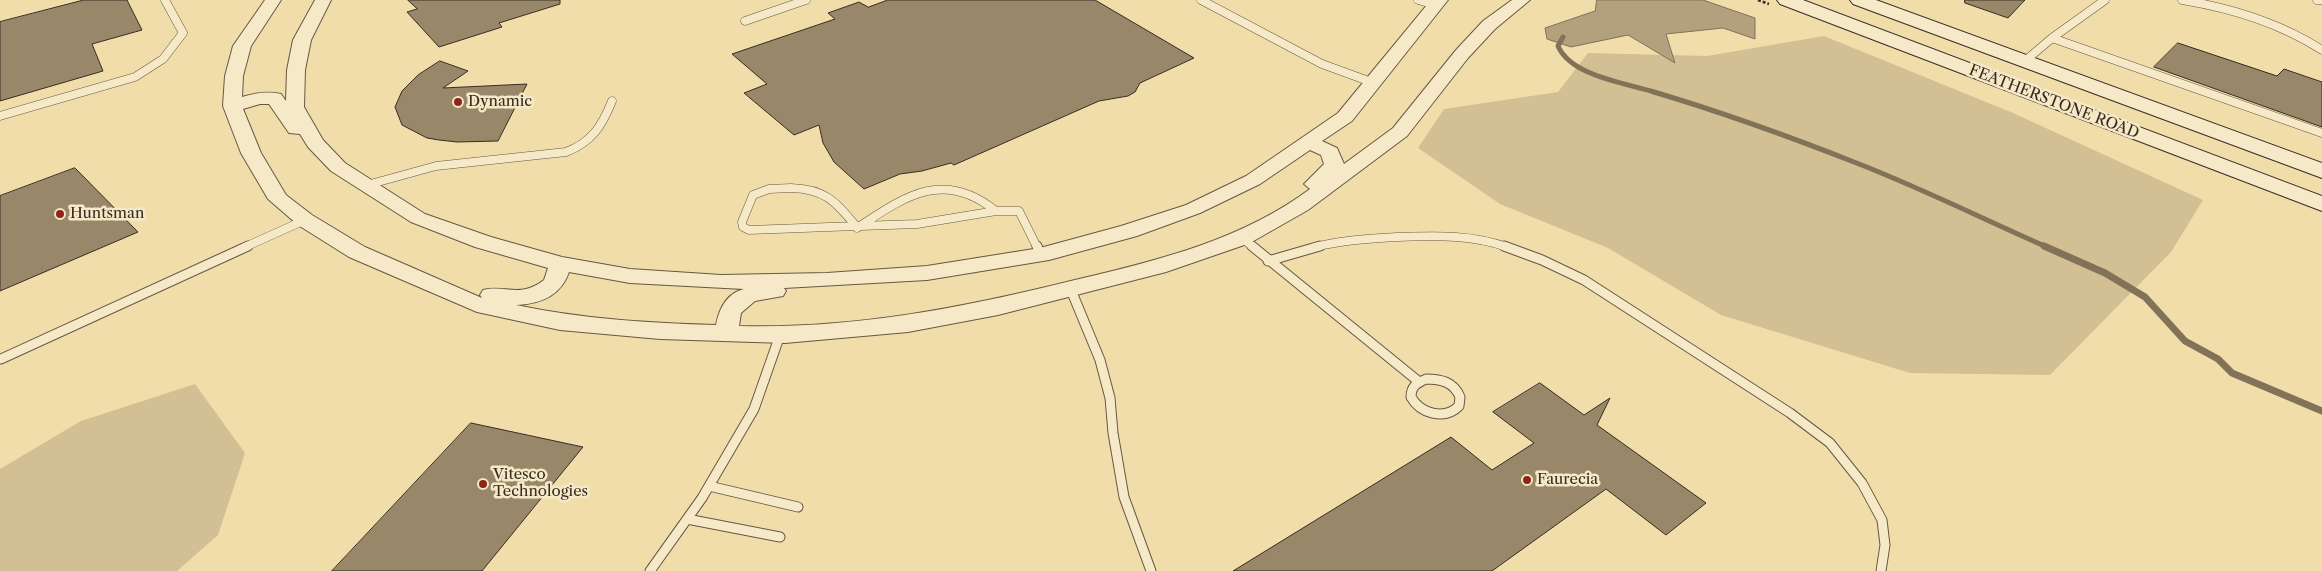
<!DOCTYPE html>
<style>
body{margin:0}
canvas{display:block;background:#f1ddaa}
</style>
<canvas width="2322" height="571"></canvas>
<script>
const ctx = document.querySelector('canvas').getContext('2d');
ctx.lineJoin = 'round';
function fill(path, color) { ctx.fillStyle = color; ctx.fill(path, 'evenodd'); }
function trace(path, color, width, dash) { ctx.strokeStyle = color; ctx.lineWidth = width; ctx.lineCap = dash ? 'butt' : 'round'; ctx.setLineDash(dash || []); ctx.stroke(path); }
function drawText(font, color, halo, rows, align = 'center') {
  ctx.font = font + ' "Libre Caslon Text",serif'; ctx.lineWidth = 5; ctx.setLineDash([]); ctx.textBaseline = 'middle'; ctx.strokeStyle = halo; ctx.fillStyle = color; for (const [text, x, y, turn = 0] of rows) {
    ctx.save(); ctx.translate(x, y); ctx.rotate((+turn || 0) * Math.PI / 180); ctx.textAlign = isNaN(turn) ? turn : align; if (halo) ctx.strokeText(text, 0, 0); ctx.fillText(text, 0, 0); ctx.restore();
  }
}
const green = new Path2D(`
 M1824,36L2013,113L2203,200L2171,252L2050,375L1910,373L1721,315L1608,248L1500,204L1418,148L1444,109L1558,92L1588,53L1707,56Z
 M195,384L245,453L218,535L177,571H0V469L81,421Z`);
const water = new Path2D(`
 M1597,0H1703L1755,18V39L1723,28L1666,34L1675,63L1628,35L1571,47L1547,39L1545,28L1595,11Z`);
const streamFar1 = new Path2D(`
 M1563,37L1558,46C1571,76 1625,83 1654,92C1721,112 1788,136 1854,162C1919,187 1983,219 2047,247`);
const stream = new Path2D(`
 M2044,246L2105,273L2145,297L2185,341L2218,359L2232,373L2322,411`);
const building = new Path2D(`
 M84,0H127L142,30L92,44L103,71L0,101V22Z
 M408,0H560V4L499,23L502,27L439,47L407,12L417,9Z
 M888,0H1095L1194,58L1140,83L1135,92L1128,96L1099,101L954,165L951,163L922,171L900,174L864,189L834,162L823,143L819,125L794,135L744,93L767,84L732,54L835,19L828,13L859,2L868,7Z
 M1965,0H2025L2008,18L1965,3Z
 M2178,43L2277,76L2284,69L2322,82V127L2154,67Z
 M440,61L468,71L443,88L527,84L498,141L457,142L439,140L427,138L402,125L395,107L402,91L418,75Z
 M75,168L138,232L0,291V196Z
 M1540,383L1584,415L1610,398L1597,425L1706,503L1666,535L1606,489L1492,571H1233L1451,437L1492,470L1534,443L1493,412Z
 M471,423L583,447L482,571H332Z`);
const path = new Path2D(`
 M1758,0L1769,4`);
const serviceFar1 = new Path2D(`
 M1201,0L1322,64L1374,83
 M1418,0L1436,5
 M2182,0C2231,8 2280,23 2322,50
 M2317,0H2322
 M745,21L806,0
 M2052,38L2322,133
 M2025,61L2052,38L2105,0
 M0,116L135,77L163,59L183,33L165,0
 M367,185L436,166L566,152C592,142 602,126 612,101
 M791,188C825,189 835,201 856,226L749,230L743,227L742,222L753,195L769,189Z
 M996,211H1019L1037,247
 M856,226L857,228L860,226
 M856,226H860
 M860,226C908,194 945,170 996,211
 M860,226L917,224L996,211
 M1242,238L1253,247
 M245,247L305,220
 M1315,247C1342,240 1369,239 1396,237C1435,236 1470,234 1507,247`);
const service = new Path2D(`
 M1037,246L1041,255
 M1252,246L1418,381
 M1504,246L1542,260L1584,280L1790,413L1830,443L1862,483L1882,520L1885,545L1881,571
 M1268,261L1320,246
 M1071,290L1100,360L1110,398L1113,433L1124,497L1151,571
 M1,359L248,246
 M1426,379C1441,379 1454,382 1460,397L1459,406C1444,421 1420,413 1411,397C1411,386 1417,383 1426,379Z
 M709,486L798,507
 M687,519L780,537
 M650,571L702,498L754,409L780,335`);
const tertiary = new Path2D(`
 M265,0H281L251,46L243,76L242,97C255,93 267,91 281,94L286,101L287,70L293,40L315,0H331L311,40L305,70L304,107L323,140L345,163L425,214L491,237L562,257L630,269L721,275L827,273L927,266L1040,248L1121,226L1186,205L1246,176L1338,113L1431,0H1448L1352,121L1322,141L1337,148L1344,164L1393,128L1456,50L1483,21L1512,0H1530L1495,29L1468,58L1407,136L1308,210L1250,243L1166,272L998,315L908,332L785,343L660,339L560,330L477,312L349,257L298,225L268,199L241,153L223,106L225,76L233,46ZM260,104H269L289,133L300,134L308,147L331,171L411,222L475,247L548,268L544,280C519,299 506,284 483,290L480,295L482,298L365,247L312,215L286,195L261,153L243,109ZM1310,150L1321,155L1324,164L1304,184L1310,189C1243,239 1160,260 1079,279C967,307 855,329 739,326L741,313L755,301L783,296L786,291L784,288L927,280L1049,260L1137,236L1200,213L1260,184ZM569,272L630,283L744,289C727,293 719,309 716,325C649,323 582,319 516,305C540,304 561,296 569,272Z`);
const secondary = new Path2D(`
 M1777,0H1803L2322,196V211L1780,4Z
 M1850,0H1876L2322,163V178L1853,4Z`);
const markers = [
 [458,102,5,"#8f2418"],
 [60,214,5,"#8f2418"],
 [1527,480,5,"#8f2418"],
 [483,484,5,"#8f2418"]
];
const poiNames = [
 ["Dynamic",468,102],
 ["Huntsman",70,214],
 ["Vitesco",493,475],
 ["Technologies",493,492],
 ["Faurecia",1537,480]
];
const streetNames = [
 ["FEATHERSTONE ROAD",2054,102,21]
];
fill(green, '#d2bf93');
fill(water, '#b2a17c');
trace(water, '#817258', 1);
trace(streamFar1, '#817258', 5);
trace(stream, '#817258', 7);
fill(building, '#988869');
trace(building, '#382c22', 1);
trace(serviceFar1, '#665844', 9);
trace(service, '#665844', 11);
trace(tertiary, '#665844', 2);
trace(secondary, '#382c22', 2);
trace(path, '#382c22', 2.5, [3, 2]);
trace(serviceFar1, '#f6e9c8', 8);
trace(service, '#f6e9c8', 9);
fill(tertiary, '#f6e9c8');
fill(secondary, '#f6e9c8');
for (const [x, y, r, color] of markers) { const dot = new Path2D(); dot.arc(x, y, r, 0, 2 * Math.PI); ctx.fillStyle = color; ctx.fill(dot); trace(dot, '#f6e9c8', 2); }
drawText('15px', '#382c22', '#f6e9c8', poiNames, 'left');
drawText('15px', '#382c22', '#f6e9c8', streetNames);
</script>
